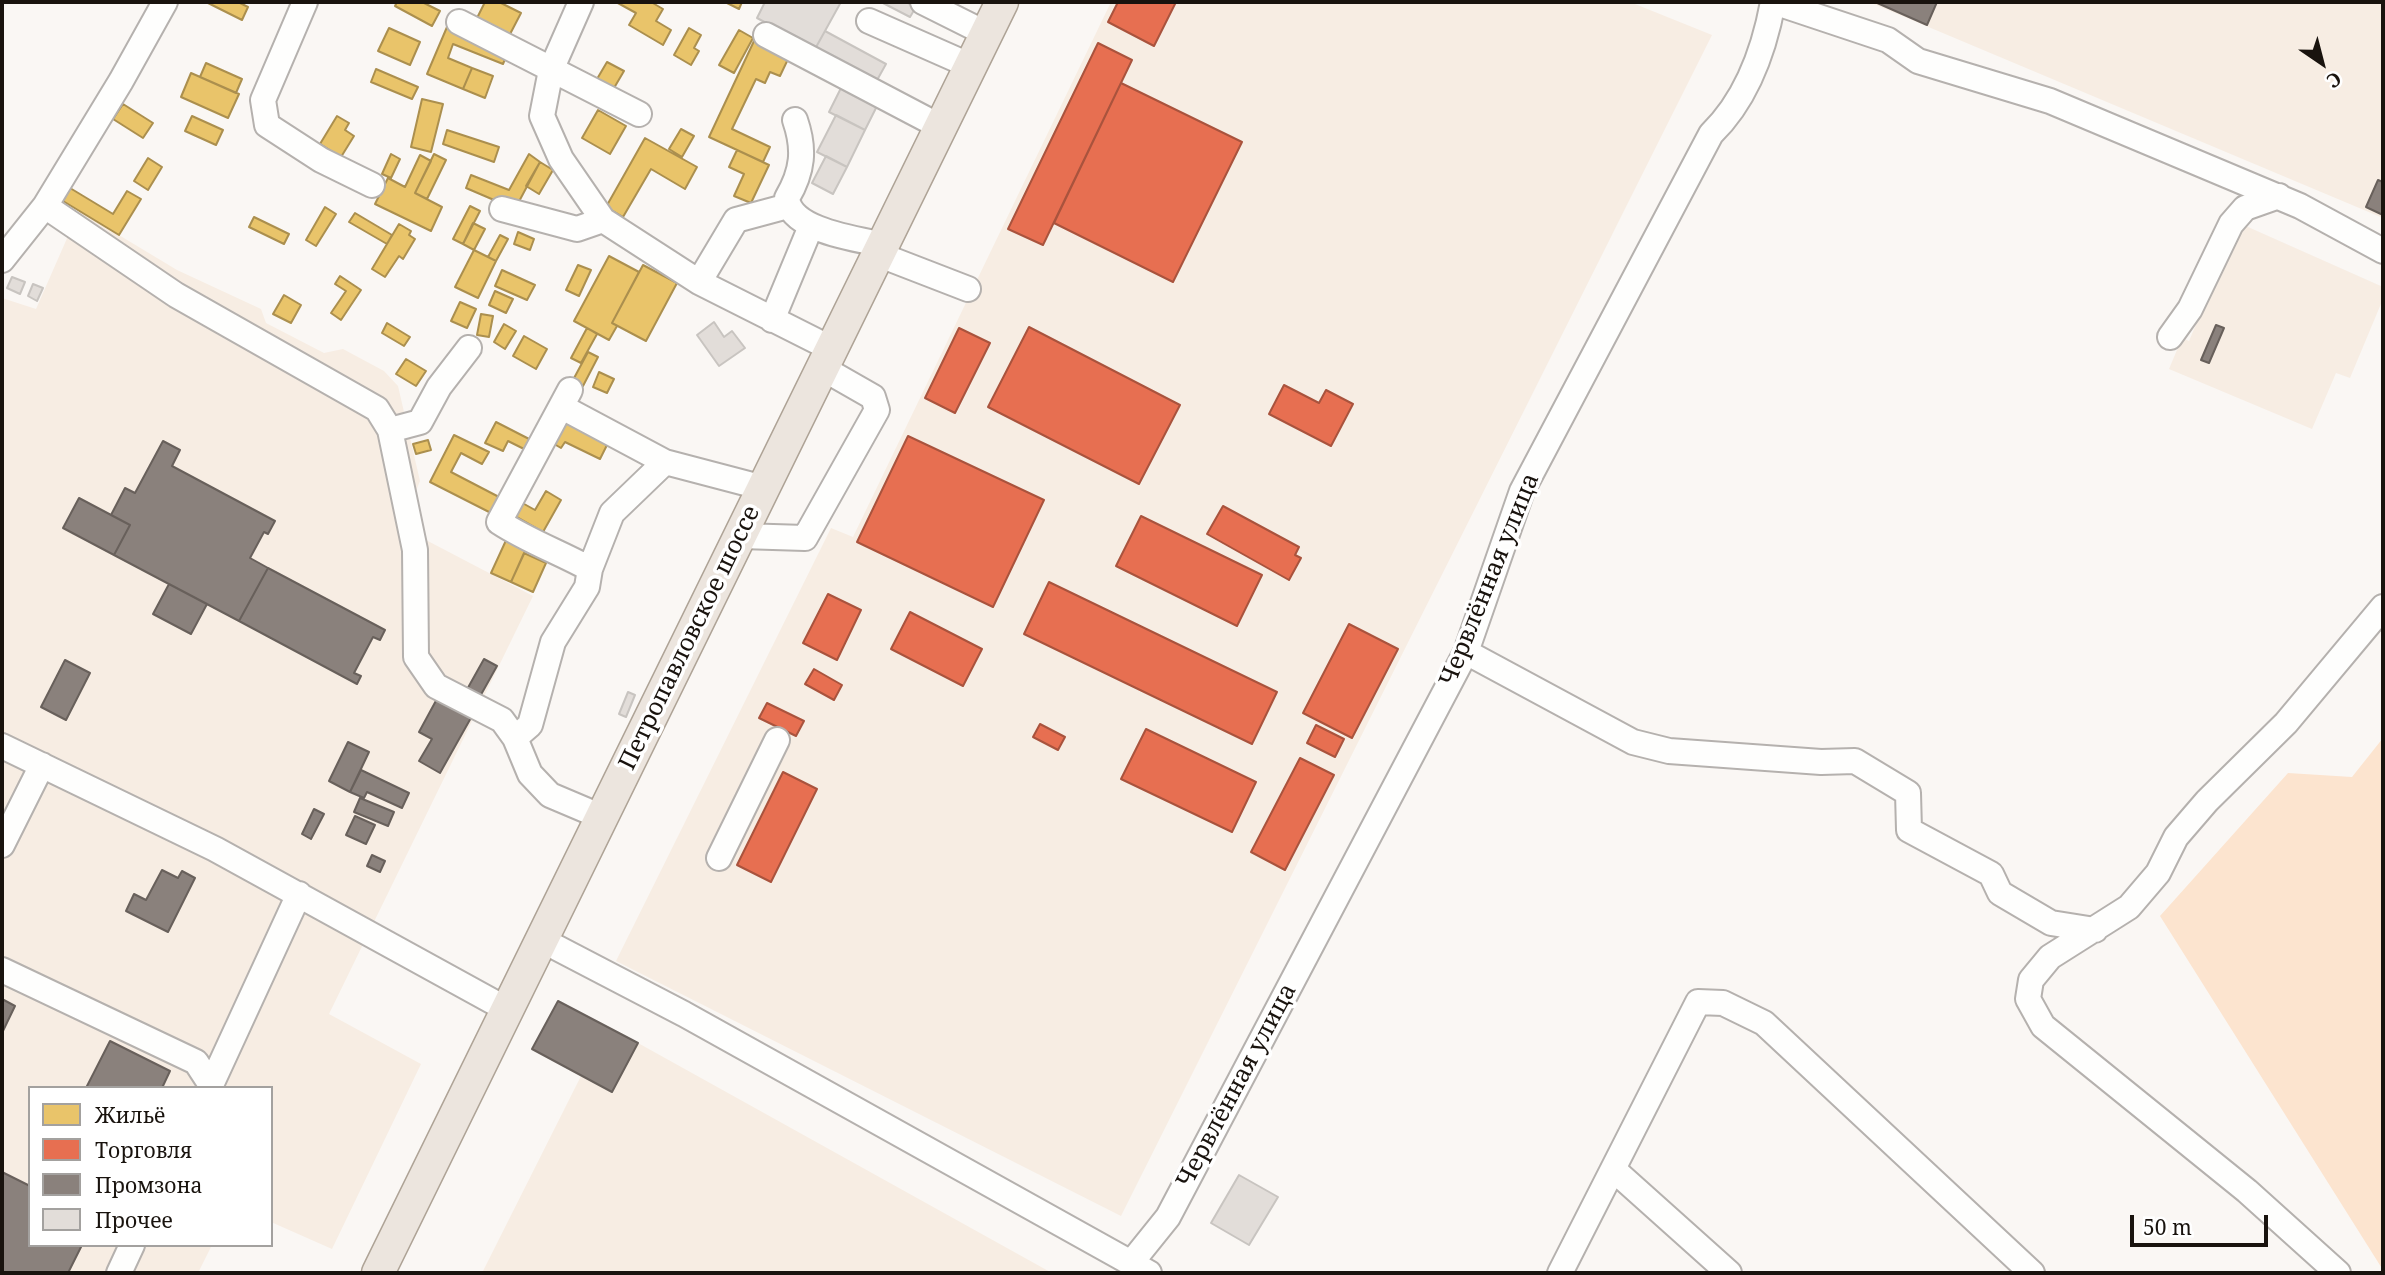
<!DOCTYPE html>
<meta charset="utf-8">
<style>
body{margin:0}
#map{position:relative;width:2385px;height:1275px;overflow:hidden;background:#faf7f4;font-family:"Noto Serif",serif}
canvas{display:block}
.frame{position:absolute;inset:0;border:4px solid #19130e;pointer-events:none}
.legend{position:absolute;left:28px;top:1086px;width:245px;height:161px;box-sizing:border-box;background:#fff;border:2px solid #a3a19f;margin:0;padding:9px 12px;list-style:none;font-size:21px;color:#19130e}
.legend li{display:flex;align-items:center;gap:14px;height:35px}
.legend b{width:35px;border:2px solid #a3a19f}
.north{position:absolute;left:2287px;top:28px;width:70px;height:70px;-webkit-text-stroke:5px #fff;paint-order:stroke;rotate:145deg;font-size:19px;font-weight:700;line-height:28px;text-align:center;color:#19130e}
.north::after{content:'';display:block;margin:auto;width:24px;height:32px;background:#19130e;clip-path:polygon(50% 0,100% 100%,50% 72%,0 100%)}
.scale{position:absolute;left:2130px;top:1215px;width:138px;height:32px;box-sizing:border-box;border:4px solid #19130e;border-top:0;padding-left:9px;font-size:21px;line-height:24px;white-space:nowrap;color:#19130e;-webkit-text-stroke:5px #fff;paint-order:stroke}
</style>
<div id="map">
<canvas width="2385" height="1275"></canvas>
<div class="frame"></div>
<ul class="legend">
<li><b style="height:19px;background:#e9c46a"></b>Жильё</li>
<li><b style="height:19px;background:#e76f51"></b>Торговля</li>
<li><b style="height:19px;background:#8a817c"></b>Промзона</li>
<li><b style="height:19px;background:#e2ddd9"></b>Прочее</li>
</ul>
<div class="north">С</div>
<div class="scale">50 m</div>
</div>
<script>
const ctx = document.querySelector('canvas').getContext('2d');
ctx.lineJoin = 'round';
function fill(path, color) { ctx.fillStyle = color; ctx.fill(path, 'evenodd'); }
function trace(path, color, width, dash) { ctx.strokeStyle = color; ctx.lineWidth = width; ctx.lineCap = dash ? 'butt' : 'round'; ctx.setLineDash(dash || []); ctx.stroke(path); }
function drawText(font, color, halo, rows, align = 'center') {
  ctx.font = font + ' "Noto Serif",serif'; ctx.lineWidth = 7; ctx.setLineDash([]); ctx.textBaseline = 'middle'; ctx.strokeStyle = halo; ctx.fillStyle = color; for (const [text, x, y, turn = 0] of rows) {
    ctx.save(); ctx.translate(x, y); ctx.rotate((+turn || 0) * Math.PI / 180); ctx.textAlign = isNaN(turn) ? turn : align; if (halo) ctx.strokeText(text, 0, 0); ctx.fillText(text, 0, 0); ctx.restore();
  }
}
const built = new Path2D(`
 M1111,2H1630L1712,35L1121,1216L616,961L831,528L853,537Z
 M1869,2H2383V218Z
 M79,211L177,270L261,309L266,323L324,353L343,349L384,371L398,386L420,481L413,498L424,539L533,596L329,1014L421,1064L332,1249L271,1222V1088H30V1245H212L198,1273H2V298L36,309Z
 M2239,223L2383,287V299L2350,378L2336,373L2312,429L2169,369L2182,338L2189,341Z
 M558,1001L638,1043L1052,1273H482L581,1076L532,1049Z`);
const green = new Path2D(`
 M2383,738V1270L2160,916L2288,773L2352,777Z`);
const homes = new Path2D(`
 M206,2H238L248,7L242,20Z
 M397,2H422L440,11L432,26L395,6Z
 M485,2H499L521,13L508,38L475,22Z
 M616,2H651L663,9L656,21L671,30L663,45L629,25L636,13Z
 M725,2H742L739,9Z
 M447,27L508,52L503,64L453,44L448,58L472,68L463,89L427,74Z
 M389,28L420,42L410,65L378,51Z
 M689,28L701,35L694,48L699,51L691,65L674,55Z
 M739,30L753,38L734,73L719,65Z
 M754,41L789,57L780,76L770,72L765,83L756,79L732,129L770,147L763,162L709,137Z
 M607,62L624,71L614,88L597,79Z
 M206,63L242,79L236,93L200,77Z
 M472,68L493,76L485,98L463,89Z
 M376,69L418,87L412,99L371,82Z
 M191,73L239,94L228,118L181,97Z
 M422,99L443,104L431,152L411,147Z
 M123,104L153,123L143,138L113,119Z
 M598,110L626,126L610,154L582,138Z
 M192,116L223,130L216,145L185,131Z
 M337,116L349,123L345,130L354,136L341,157L320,144Z
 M681,129L694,136L682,157L669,149Z
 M447,130L499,147L494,162L443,144Z
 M645,138L697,167L685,189L651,169L623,217L606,207Z
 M737,150L769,165L751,203L734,196L744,174L729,167Z
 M391,154L400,159L391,178L382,174Z
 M434,154L446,160L427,199L415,193Z
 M529,154L540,162L515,209L466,188L471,175L509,190Z
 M420,155L431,161L415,193L442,207L431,231L375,204L388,178L405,187Z
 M148,158L162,167L148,190L134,181Z
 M540,162L553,170L539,194L526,186Z
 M70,188L113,214L127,191L141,199L119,235L63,201Z
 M470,206L480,211L463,244L453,239Z
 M325,207L336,214L316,246L306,240Z
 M355,213L392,235L387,244L349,222Z
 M254,217L289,234L284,244L249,227Z
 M473,223L485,229L474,250L463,244Z
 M399,224L411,231L409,235L415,239L403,259L399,256L385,277L372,269Z
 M518,232L534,239L530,250L514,244Z
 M500,235L508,239L496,261L488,257Z
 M474,250L496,261L478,298L455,287Z
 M609,256L639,272L612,323L617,326L609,340L574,321Z
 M578,265L591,270L579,296L566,290Z
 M643,265L677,283L646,341L612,323Z
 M502,270L535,285L527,300L495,286Z
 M340,276L361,290L341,320L331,313L346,291L335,284Z
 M495,291L513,299L506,313L489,305Z
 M284,295L301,305L291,323L273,314Z
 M460,302L476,309L467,328L451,321Z
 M481,314L493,316L489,337L477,335Z
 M387,323L410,337L404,346L382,333Z
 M504,324L516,331L505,349L494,342Z
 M587,328L597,334L581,363L571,358Z
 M524,336L547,349L536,369L513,356Z
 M588,352L598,357L583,386L573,380Z
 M406,359L426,371L416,386L396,374Z
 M599,372L614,379L607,393L593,387Z
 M566,419L609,441L600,459L565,442L561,448L549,441Z
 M496,422L533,441L528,451L508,441L503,451L485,443Z
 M454,435L489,452L482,464L461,453L451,472L499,497L491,513L430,482Z
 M428,440L431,450L416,454L413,444Z
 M546,491L561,500L543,532L510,513L517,500L535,510Z
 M508,536L528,545L511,582L491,573Z
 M524,553L546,563L533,592L511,582Z`);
const shops = new Path2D(`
 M1118,2H1176L1154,46L1108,22Z
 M1098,43L1132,60L1043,245L1008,229Z
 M1121,83L1242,142L1173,282L1054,223Z
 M1029,327L1180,405L1139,484L988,407Z
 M959,328L990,343L955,413L925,398Z
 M1284,385L1319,403L1326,390L1353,404L1331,446L1269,414Z
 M908,436L1044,500L993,607L857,542Z
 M1223,506L1299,547L1295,555L1301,558L1289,580L1207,534Z
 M1141,516L1262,575L1237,626L1116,566Z
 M1049,582L1277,692L1252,744L1024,634Z
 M828,594L861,610L837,660L803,643Z
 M910,612L982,649L963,686L891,649Z
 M1349,624L1398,649L1352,738L1303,713Z
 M814,669L842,685L834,700L805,684Z
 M767,703L804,721L796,736L759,718Z
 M1040,724L1065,737L1058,750L1033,737Z
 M1316,725L1344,739L1335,757L1307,743Z
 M1146,729L1256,782L1232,832L1121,779Z
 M1300,758L1334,775L1285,870L1251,852Z
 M783,772L817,789L771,882L737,865Z`);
const industry = new Path2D(`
 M1875,2H1937L1927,25Z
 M2378,180L2383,182V215L2366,207Z
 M2216,325L2224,328L2209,363L2201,360Z
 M163,441L180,450L172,466L275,521L268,534L264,532L250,558L268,568L239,621L114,555L130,525L111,515L125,488L135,493Z
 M79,498L130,525L114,555L63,528Z
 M268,568L385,630L380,640L373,637L354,673L361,676L357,684L239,621Z
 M169,584L207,604L191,634L153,614Z
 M484,659L497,666L478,700L465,693Z
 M65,660L90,673L66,720L41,707Z
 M438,697L472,716L440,773L419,761L432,739L419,732Z
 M348,742L369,752L350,792L329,781Z
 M361,770L409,793L402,808L367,792L364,798L350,792Z
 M360,798L394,812L388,826L354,812Z
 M314,809L324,814L311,839L302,834Z
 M355,816L375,825L366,844L346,835Z
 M372,855L385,861L380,872L367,866Z
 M162,870L178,878L182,871L195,878L168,932L126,911L134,894L146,900Z
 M2,999L15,1006L2,1033Z
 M558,1001L638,1043L612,1092L532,1049Z
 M110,1041L170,1071L162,1088H86Z
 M2,1172L30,1186V1245H82L68,1273H2Z`);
const building = new Path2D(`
 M765,2H841L815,49L757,18Z
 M881,2H906L916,7L910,17Z
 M825,31L886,64L876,82L815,49Z
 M841,88L877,106L865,130L829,112Z
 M836,115L865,130L847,167L817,152Z
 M826,156L847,167L833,194L812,183Z
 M12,277L25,282L20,294L7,288Z
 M33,284L43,288L37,301L28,296Z
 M714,322L724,337L732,331L745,348L719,366L697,335Z
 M628,692L635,695L626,717L619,714Z
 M1239,1175L1278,1197L1249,1245L1211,1223Z`);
const minor = new Path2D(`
 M305,2L263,100L267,125L321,160L372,185
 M581,2L551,70L542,116L561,159L603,220L699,282L834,350
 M923,2L987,34
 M1774,2L1888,40L1918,61L2050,101L2300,206L2383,251
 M869,21L971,66
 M459,22L639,114
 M766,35L941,127
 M795,120C805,149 803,171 787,198C790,231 858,239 884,245
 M45,206L176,295L377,409L390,430L415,550L416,657L436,686L502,720L515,738L530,774L550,795L602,817
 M502,209L577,229L603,220
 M880,255L968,289
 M2,260L45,206L121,81L165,2
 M699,282L736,220L788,206
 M772,320L811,226
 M2170,337L2190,309L2231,224L2245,208L2279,196
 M570,390L499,522C528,541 559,552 590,569
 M562,407L665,462L764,488
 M390,430L420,422L439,387L469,348
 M741,536L805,538L877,410L873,397L824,369
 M1466,652L1633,742L1669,751L1821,762L1855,761L1908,793L1909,830L1991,874L2000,893L2051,923L2095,930
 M515,738L530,725L553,642L587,587L590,569L612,513L665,462
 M2,746L215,849L508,1010
 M2,845L42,765
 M719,858L777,740
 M542,940L684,1014L1149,1273
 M2,970L196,1062L211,1085L210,1088
 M211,1085L299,894
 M1614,1170L1729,1273
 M1131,1263L1168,1217L1466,652L1522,491L1711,134C1747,99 1764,51 1773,2
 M119,1273L132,1245
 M1560,1273L1698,1002L1723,1003L1764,1023L2032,1273
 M2338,1273L2247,1191L2043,1026L2028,999L2031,980L2050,957L2129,907L2158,873L2176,837L2207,801L2286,723L2383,607`);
const major = new Path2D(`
 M378,1273L1002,2`);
const streetNames = [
 ["Червлённая улица",1490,580,-68],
 ["Петропавловское шоссе",690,638,-64],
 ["Червлённая улица",1237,1086,-62]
];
fill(built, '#f7ede3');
fill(green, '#fce4cf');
fill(homes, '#e9c46a');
trace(homes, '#ab8f4e', 2);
fill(shops, '#e76f51');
trace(shops, '#a9533d', 2);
fill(industry, '#8a817c');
trace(industry, '#68605b', 2);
fill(building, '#e2ddd9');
trace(building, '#c8c4c0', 2);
trace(minor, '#b5b1ae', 28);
trace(major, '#aea396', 35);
trace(minor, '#fefefd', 24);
trace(major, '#ece5de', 32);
drawText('24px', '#19130e', '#fff', streetNames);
</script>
